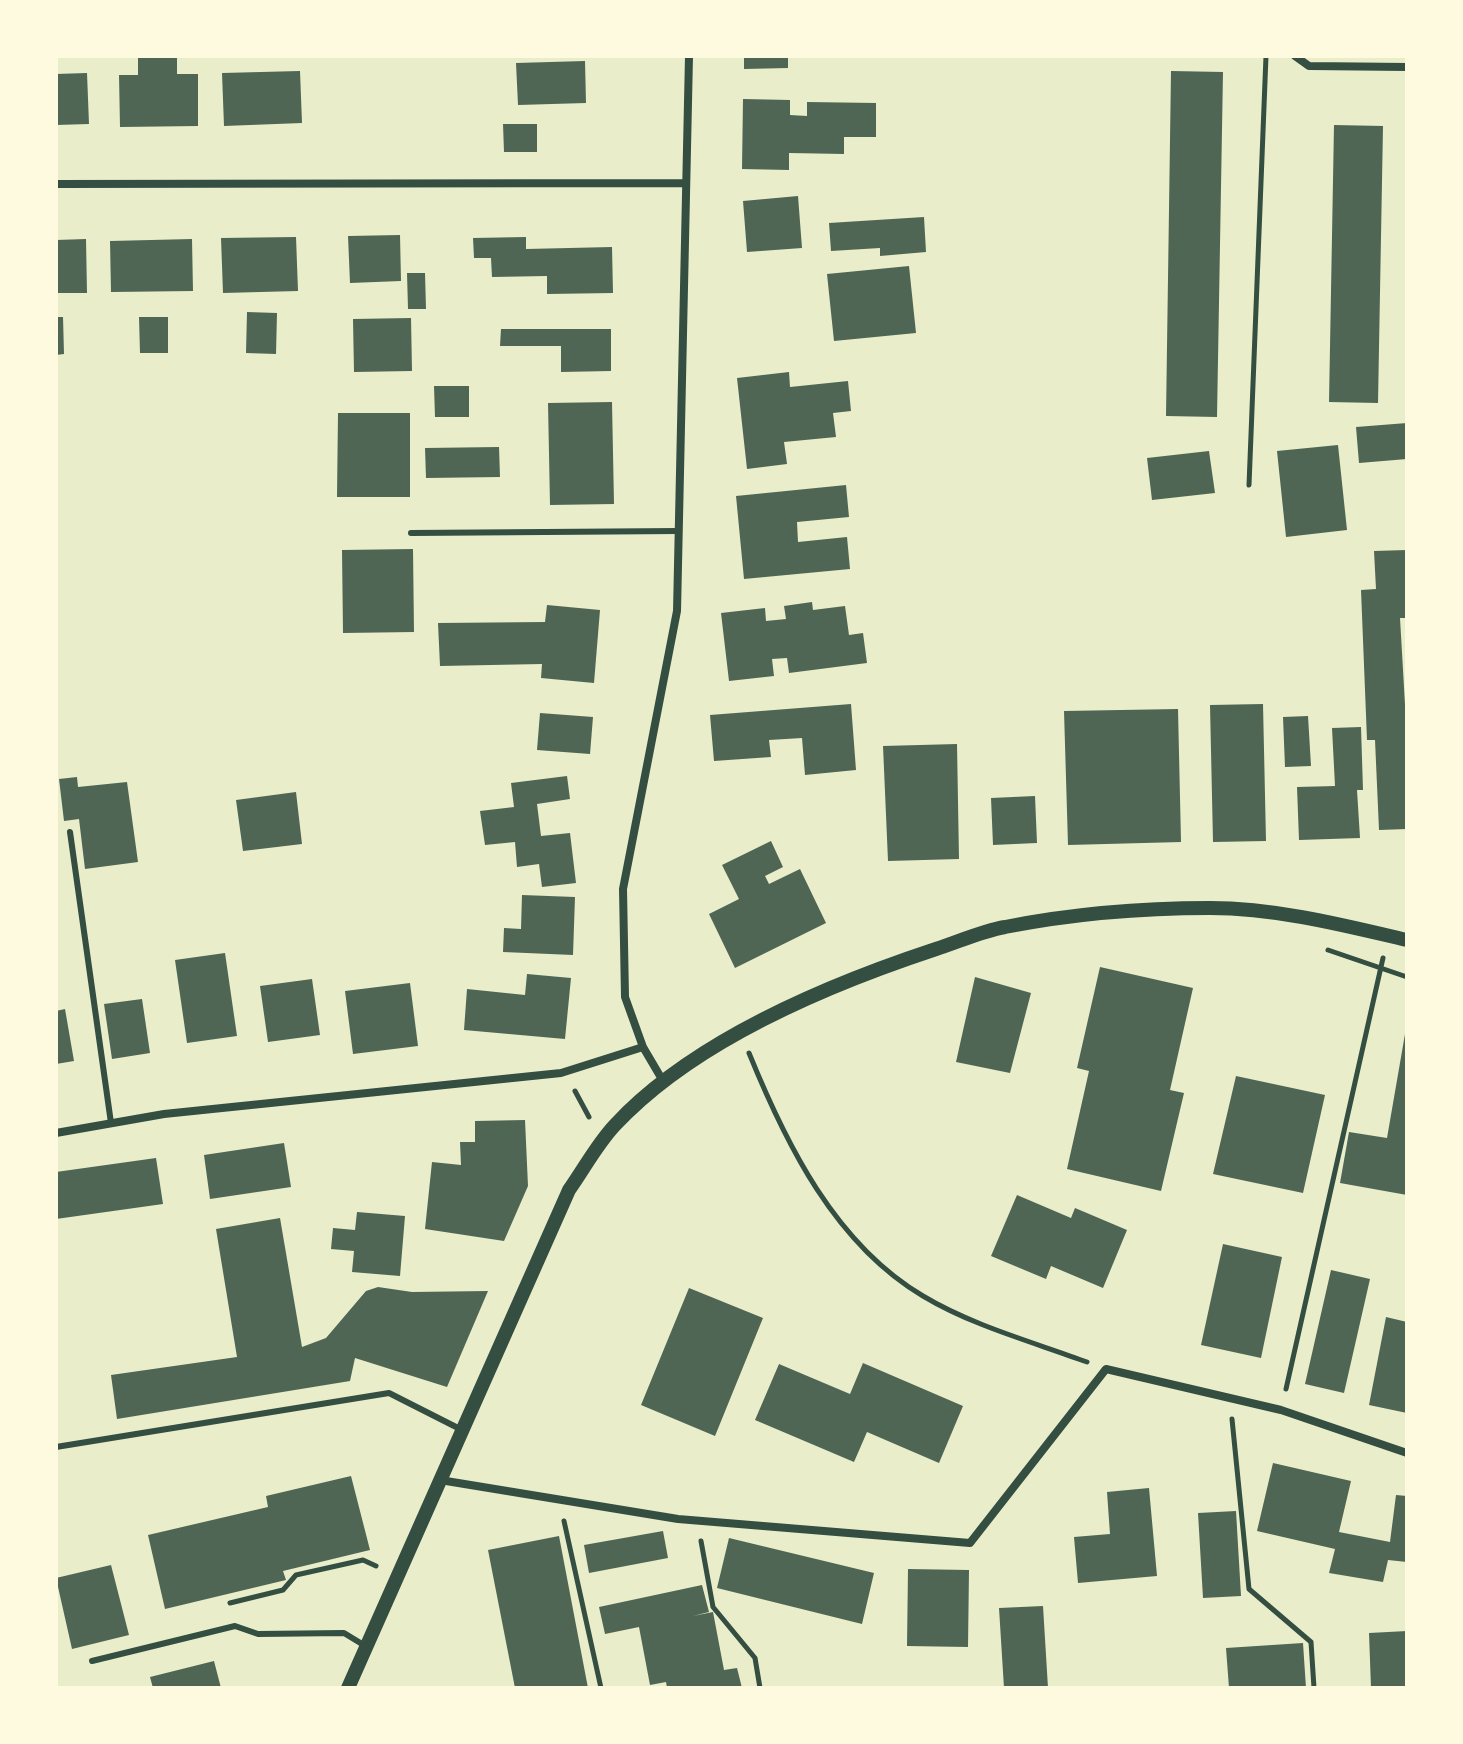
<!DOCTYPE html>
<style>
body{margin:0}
#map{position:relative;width:1463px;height:1744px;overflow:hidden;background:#e9edc9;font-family:"PT Sans Narrow",sans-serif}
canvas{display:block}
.frame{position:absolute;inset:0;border:58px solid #fefae0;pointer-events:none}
</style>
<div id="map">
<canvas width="1463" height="1744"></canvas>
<div class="frame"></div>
</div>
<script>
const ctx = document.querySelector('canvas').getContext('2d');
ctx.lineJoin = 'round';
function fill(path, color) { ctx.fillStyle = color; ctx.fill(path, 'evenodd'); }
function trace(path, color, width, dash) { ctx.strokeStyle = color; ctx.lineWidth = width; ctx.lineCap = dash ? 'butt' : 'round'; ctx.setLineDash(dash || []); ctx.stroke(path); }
const building = new Path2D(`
 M138,56H177V74H198V126L120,127L119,75H138Z
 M744,56H788V68L744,69Z
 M585,61L586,103L518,105L516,63Z
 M300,71L302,123L224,126L222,73Z
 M1171,71L1223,72L1217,417L1166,416Z
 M87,73L89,124L56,125V74Z
 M743,99L790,100V115L807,116V102L876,103V137H844V154L789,153V170L742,169Z
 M503,124H537V152H504Z
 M1334,125L1383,126L1378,403L1329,402Z
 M798,196L802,248L747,252L743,201Z
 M924,217L926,252L880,256V248L831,251L829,223Z
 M400,235L401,281L350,283L348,236Z
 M296,237L298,291L223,293L221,238Z
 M526,237V249L612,247L613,293L547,294V276L492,277L491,258H474L473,238Z
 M86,239L87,293H56V240Z
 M192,239L193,291L111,292L110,241Z
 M909,266L916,333L834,341L827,274Z
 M407,273H425L426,309H408Z
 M247,312L277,313L276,354L246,353Z
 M56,317H63L64,354L56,355Z
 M139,317H168V353H140Z
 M411,318L412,371L354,372L353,319Z
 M501,329H611V371L561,372V346H500Z
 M789,372L790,387L848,381L851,411L833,413L836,437L784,442L787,464L747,469L737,378Z
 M434,386H469V417H435Z
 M612,402L614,504L550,505L548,403Z
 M338,413H410V497H337Z
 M1407,423V459L1359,463L1356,427Z
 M1338,445L1347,530L1286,537L1277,451Z
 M499,447L500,477L426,478L425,448Z
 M1209,451L1215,493L1152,500L1147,458Z
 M846,485L849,517L797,522L798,542L847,537L850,569L744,579L736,496Z
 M413,549L414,632L343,633L342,550Z
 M1407,550V618H1400L1407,739V829L1379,830L1375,740H1367L1361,590L1376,589L1374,551Z
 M812,602L813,610L845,606L849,635L863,633L867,663L789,673L787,658L772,659L774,676L729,681L721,613L765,608L766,621L786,619L784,606Z
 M547,605L600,610L594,683L541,678L542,664L440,666L438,623L545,622Z
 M851,704L856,770L805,775L802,738L769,740L771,757L714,761L710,715Z
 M1263,704L1266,841L1213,842L1210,705Z
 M1178,709L1181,842L1068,845L1064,711Z
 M540,713L593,717L590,754L537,750Z
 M1308,716L1311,766L1285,767L1283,717Z
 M1361,727L1363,790H1357L1360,838L1299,840L1297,787L1335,786L1332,728Z
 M957,744L959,859L888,861L883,746Z
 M567,776L570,799L537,804L541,836L570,833L576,883L542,887L539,864L517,867L515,842L485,845L480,811L514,807L511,783Z
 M77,777L78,787L127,782L138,862L85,869L79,819L64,821L59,779Z
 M296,792L302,844L243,851L236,800Z
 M1035,796L1037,843L993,845L991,798Z
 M771,841L783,867L765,876L769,884L800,869L826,923L735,968L709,914L739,899L722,865Z
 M522,895L575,897L573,955L503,952L504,928L521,929Z
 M225,953L237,1036L187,1043L175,960Z
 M1100,967L1193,988L1170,1090L1184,1093L1161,1191L1067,1169L1089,1071L1077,1068Z
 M527,974L571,978L565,1039L464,1030L467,989L525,995Z
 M975,977L1031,993L1010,1073L956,1062Z
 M312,979L320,1035L268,1042L260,986Z
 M410,983L418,1046L353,1054L345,991Z
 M142,999L150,1053L112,1059L104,1004Z
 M65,1009L74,1061L56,1064V1011Z
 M1405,1034L1407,1195L1340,1183L1349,1132L1387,1138Z
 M1236,1076L1325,1095L1303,1193L1213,1174Z
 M525,1120L528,1186L504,1241L425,1229L432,1162L461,1165L460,1142H475V1121Z
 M284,1143L291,1187L210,1199L204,1155Z
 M156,1158L163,1204L56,1219V1172Z
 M1017,1195L1071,1218L1075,1208L1127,1230L1103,1288L1051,1266L1046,1279L991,1256Z
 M357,1212L405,1216L400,1276L352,1272L354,1251L331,1249L333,1228L355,1230Z
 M280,1218L302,1347L326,1338L366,1291L378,1287L412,1292L488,1291L447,1387L355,1358L350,1381L117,1419L111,1375L237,1357L216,1229Z
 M1223,1244L1282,1257L1261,1358L1201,1345Z
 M1331,1270L1370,1279L1344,1393L1305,1384Z
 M689,1288L763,1318L715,1436L641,1405Z
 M1386,1317L1407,1322V1413L1369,1405Z
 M863,1363L963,1406L939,1463L867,1432L854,1462L755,1420L779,1364L850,1394Z
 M1273,1463L1351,1481L1339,1532L1390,1542L1396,1495L1407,1496V1562L1388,1560L1383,1582L1329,1573L1335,1549L1257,1531Z
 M351,1476L370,1550L283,1571L286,1580L165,1609L148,1535L268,1507L266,1496Z
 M1149,1488L1157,1576L1078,1583L1074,1537L1110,1534L1107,1492Z
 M1236,1511L1241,1596L1203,1598L1198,1513Z
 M663,1531L668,1558L589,1573L584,1545Z
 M559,1536L588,1688H515L488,1550Z
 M729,1538L874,1573L862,1624L717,1588Z
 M111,1565L129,1635L72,1649L56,1578Z
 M908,1569L969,1570L968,1647L907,1646Z
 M702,1585L709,1612L693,1616L713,1612L724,1670L737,1668L742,1688H667L666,1682L650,1685L639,1627L605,1634L599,1607Z
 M1043,1606L1048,1688H1004L999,1608Z
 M1407,1631V1688H1371L1369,1633Z
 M1303,1643L1306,1688H1229L1226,1648Z
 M214,1661L221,1688H153L150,1677Z`);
const path = new Path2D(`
 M1249,485L1266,56
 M1328,950L1407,977
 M749,1053C786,1144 835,1244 923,1296C973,1326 1033,1342 1087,1362
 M575,1091L589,1117
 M1286,1389L1383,958
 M1232,1419L1249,1589L1311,1642L1314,1688
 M564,1521L601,1688
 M701,1541L713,1607L755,1658L760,1688
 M230,1603L283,1590L296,1575L363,1560L376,1566`);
const service = new Path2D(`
 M411,533L678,531
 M70,832L111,1123
 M56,1447L389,1393L462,1430
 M92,1661L235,1626L258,1634L344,1633L367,1647`);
const minor = new Path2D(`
 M1295,56L1309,66L1407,67
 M56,184L686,183
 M663,1081L643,1047L625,997L623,889L677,611L689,56
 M56,1133L164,1114L561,1073L643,1047
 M440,1480L678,1519L970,1543L1106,1369L1281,1410L1407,1453`);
const tertiary = new Path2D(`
 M348,1688L569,1190C584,1169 597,1144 615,1125C694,1040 827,985 936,949C958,942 982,931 1005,927C1071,914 1142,908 1210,908C1276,908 1343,925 1407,940`);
fill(building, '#4f6655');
trace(path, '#344e41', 5);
trace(service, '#344e41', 6);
trace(minor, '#344e41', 8);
trace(tertiary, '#344e41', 14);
</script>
